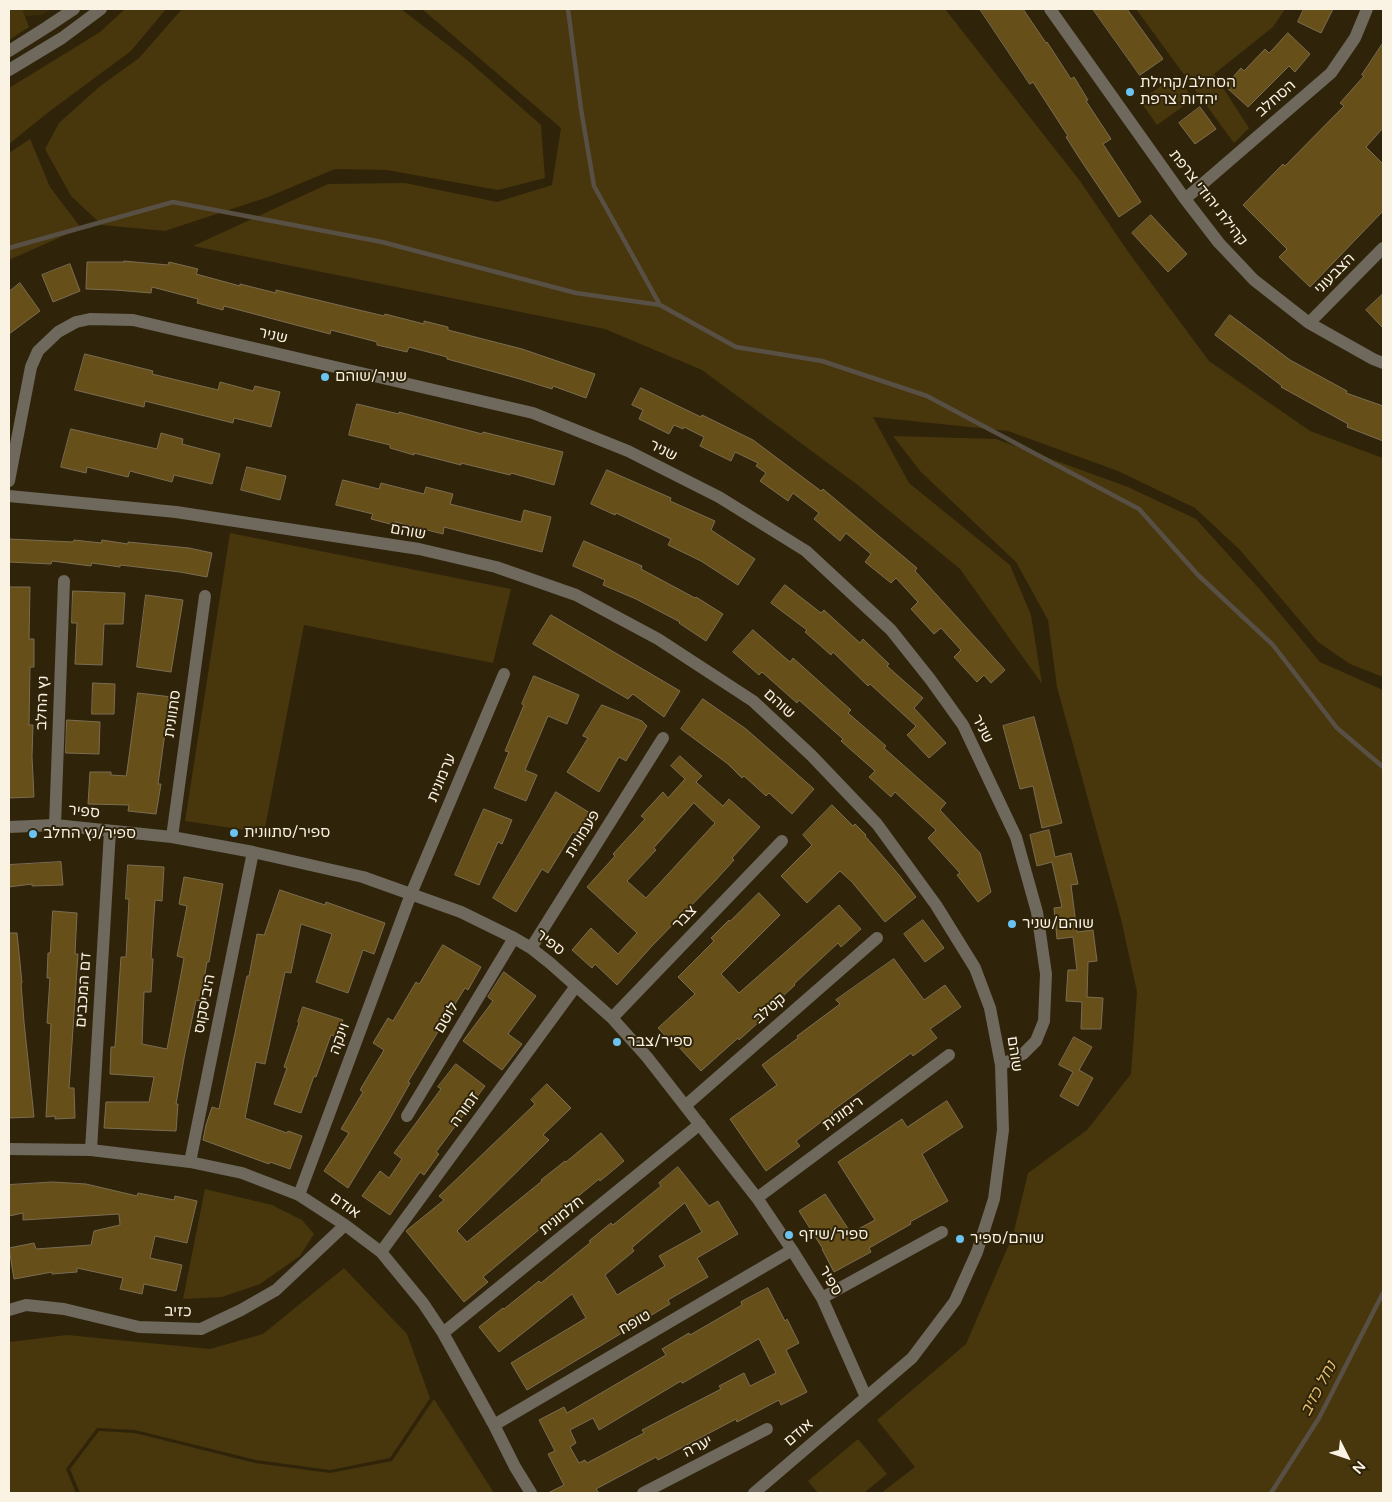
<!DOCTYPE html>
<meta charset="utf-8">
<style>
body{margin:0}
#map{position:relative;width:1392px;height:1502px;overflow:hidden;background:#2f240a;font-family:"Varela Round",sans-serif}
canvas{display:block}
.frame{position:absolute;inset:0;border:10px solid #faf2e3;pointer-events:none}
.north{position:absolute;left:1322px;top:1432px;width:50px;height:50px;-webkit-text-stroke:4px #2f240a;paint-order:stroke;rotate:131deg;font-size:14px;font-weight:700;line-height:20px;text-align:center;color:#faf2e3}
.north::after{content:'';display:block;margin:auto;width:18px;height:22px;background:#faf2e3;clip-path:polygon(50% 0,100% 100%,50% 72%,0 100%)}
</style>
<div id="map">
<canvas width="1392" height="1502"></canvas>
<div class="frame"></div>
<div class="north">N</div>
</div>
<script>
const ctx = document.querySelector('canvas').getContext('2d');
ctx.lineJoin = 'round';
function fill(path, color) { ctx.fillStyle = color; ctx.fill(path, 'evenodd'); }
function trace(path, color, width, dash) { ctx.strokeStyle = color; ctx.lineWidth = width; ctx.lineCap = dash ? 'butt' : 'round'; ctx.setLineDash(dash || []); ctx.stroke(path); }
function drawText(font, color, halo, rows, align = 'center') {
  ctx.font = font + ' "Varela Round","Noto Sans Hebrew",sans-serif'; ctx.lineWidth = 4; ctx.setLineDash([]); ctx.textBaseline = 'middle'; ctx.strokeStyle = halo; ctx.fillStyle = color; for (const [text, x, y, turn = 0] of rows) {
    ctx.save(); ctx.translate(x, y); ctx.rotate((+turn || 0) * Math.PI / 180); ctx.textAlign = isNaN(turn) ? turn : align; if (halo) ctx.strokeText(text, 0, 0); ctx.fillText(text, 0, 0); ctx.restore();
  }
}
const built = new Path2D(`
 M9,9H51L43,15L9,17Z`);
const green = new Path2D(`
 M9,9H22L29,27L9,40Z
 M125,9H166L131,51L50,111L9,144V88L100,32Z
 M182,9H401L466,59L541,125L545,178L498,190L387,170L335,169L268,197L165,231L102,225L71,196L45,149L59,123L99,87L139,58Z
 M422,9H945L1080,181L1129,253L1209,361L1310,431L1383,458V677L1350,664L1318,642L1240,550L1195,508L1118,471L1008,431L873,417L909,483L1010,565L1031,615L1042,684L960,569L859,486L702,370L605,329L193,246L328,184L405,183L497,202L552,185L561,128Z
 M1136,9H1285L1273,27L1214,74L1249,128L1234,143Z
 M1176,75L1193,99L1157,125L1140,101Z
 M30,139L50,187L81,228L9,260V153Z
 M893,436L996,439L1128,487L1196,519L1263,593L1320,662L1383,690V1493H881L915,1467L877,1420L966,1344L1013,1235L1028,1173L1087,1130L1131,1074L1137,992L1121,919L1057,687L1048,620L1016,562L921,472Z
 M230,533L511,589L493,663L304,625L264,833L185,821Z
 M205,1189L272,1205L302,1220L314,1234L300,1256L260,1284L222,1297L183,1299Z
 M344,1268L407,1334L430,1398L390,1458L330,1470L256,1460L135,1430L97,1428L66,1469L76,1493H9V1342L67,1335L210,1349L263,1334Z
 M434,1399L494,1493H80L70,1469L99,1431L135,1433L255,1463L330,1473L392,1461Z
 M858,1439L887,1474L864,1493H818L808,1481Z`);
const stream = new Path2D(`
 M568,9L581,109L594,186L660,305
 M9,248L173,202L382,242L576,293L660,305L736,347L822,361L927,396L1139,509L1198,575L1273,645L1337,728L1383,767
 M1271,1493L1319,1418L1383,1293`);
const building = new Path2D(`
 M980,9H1023L1046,43L1047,42L1071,79L1074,77L1088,100L1086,101L1111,139L1103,144L1141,202L1119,217L1080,159L1066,137L1068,136L1033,82L1030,84Z
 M1093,9H1127L1163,59L1140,75Z
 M1304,9H1333L1321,33L1298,22Z
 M1288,33L1310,54L1295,72L1289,66L1248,107L1225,86L1241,68L1244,71L1265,49L1269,53Z
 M1383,43V128L1366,147L1383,164V211L1310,287L1279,257L1287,249L1243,205L1283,164L1285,166L1344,106L1340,103L1364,76L1362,75Z
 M1200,107L1216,129L1195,144L1179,123Z
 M1151,215L1187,254L1168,272L1132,233Z
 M124,261L168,265L169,262L198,269L196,274L240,286V284L276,293V290L384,316L385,314L424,324V321L448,327V330L522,349L595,374L586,398L553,386L552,389L520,379L447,359V357L409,347L407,352L377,345V342L331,330L330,334L224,306L223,310L197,303L198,299L152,287L151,293L115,290L86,289L87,262H124Z
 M70,264L80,291L53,302L42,275Z
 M20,283L40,311L9,334V292Z
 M1383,294V328L1366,310Z
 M1230,315L1290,360L1347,391L1346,393L1383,406V441L1347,427L1348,424L1281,387L1282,386L1215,335Z
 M85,354L153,371L152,374L218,390L220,382L253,391L255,386L280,392L271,427L234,418L233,423L145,401L144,407L75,390Z
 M641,388L701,417L702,415L753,440L821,491L823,489L917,568L915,571L1005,670L991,683L984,675L977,682L954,657L961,650L941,628L934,634L911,609L918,602L896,578L891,583L865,562L871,554L846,533L840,541L814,519L819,513L793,493L788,501L760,481L766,473L756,466L758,463L735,452L731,461L700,446L704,437L684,427L683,429L674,425L669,434L639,419L643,410L632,405Z
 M357,404L399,414V412L482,434L483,432L563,452L554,485L511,473L510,475L461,463V465L414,453V455L390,448V445L349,435Z
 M71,429L157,449L161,433L183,439L182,444L220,454L212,484L174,475L172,482L130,471L128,477L87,467L86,473L61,467Z
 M247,467L286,476L280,500L241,490Z
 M607,470L671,498L670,501L715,521L711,530L755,559L738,585L701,561L668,545L671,539L616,513L615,515L591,504Z
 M343,480L379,489L381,483L424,494L426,487L453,494L450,504L521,522L524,510L551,517L542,552L444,527L443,534L395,522L394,525L371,519L373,514L336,505Z
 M9,539L73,542L74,540L101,543L102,540L128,544V542L189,548L212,553L207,577L180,572L120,565V567L92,563L91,566L52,561L51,564L9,562Z
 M584,541L642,566L641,569L695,598L696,597L723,614L706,641L679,623L680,622L636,599L603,585L605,580L573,566Z
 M785,585L821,613L824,610L860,643L863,639L889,664L887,666L923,698L914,708L946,743L929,758L907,735L916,726L870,684L868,686L833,652L831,655L805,632L807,630L771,603Z
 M9,587H30L29,639H34V667H30L29,725H33L32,757L34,797L9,798Z
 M73,591L125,593L123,624H104L102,665L75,664L77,623H72Z
 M146,595L183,600L171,672L137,667Z
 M551,615L680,691L664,717L633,694L628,699L533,644Z
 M753,630L790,662L793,658L851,710L848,713L886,746L884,748L946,803L940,810L980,853L991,892L978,902L957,875L960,873L928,838L936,830L895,792L891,797L869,777L875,771L841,741L843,739L799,700L797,703L762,672L759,675L733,652Z
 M534,676L579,695L567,724L548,716L525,770L537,775L526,801L494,788L509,752L505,751L524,705L522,704Z
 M93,683L115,684L114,714H92Z
 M138,693L172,697L169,718H167L158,784H161L156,814L128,811L129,805L88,804L90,772H111V775L126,776Z
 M703,699L746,729L814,789L792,814L769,793L766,796L744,776L742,778L728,764L681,729Z
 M602,705L642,721L647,726L626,761L619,757L599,792L567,772L588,738L583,736Z
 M1034,717L1062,823L1042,828L1033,786L1020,789L1003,726Z
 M67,720L100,722L99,754L66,753Z
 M680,756L702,776L696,782L723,806L729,799L760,827L732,858L734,860L714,882L652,946L617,985L595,964L592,968L572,950L591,928L618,954L637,933L587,887L615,856L613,854L645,819L641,816L663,792L668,798L685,779L671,766ZM694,803L715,823L646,898L627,881L656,850L654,848Z
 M556,792L590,813L577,835L573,832L548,873L542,869L516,912L493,898Z
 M832,805L853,826L855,824L866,835L865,836L899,875L916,897L885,922L852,882L840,871L807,903L781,876L812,845L803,835Z
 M484,809L512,820L502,844L498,842L479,885L455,875Z
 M1049,830L1055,857L1071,853L1078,884L1071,885L1077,932L1093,930L1097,961L1088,962L1087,997L1103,998L1101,1029H1081L1082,1002L1066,1001L1068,970H1077L1073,937L1057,939L1054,908L1062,907L1052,862L1037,866L1030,835Z
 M61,862L63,885L32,886V884L9,887V865Z
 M128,865L164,867L162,901L155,900L151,958L153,959L151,992H144L142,1044L167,1049L184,958L177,956L187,906L179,904L184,877L223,884L209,962H207L200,1001L196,1000L185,1053L176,1104H178L176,1131L104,1128L106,1102H149L154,1077L110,1074L111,1047H115L121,957H126L129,899H126Z
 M280,890L325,905L326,902L385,923L374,954L363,950L348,993L316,982L332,934L301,924L291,973L285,972L265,1064L256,1062L245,1118L287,1133L288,1131L302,1136L290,1169L270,1162L269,1164L203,1140L206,1125L212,1107L219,1109L247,976H249L257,934L264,935Z
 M759,893L780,915L721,974L739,993L839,905L861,929L841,947L838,943L794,984L795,985L758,1019L760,1021L739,1040L738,1038L701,1071L677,1045L675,1046L658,1028L695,994L678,977L714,941L711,938L729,920L730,921Z
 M53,911L77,913L75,954H78L69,1088H74L75,1118L55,1119V1116L46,1117L51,1024L47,1023L50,978H47L48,953H50Z
 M923,920L944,948L925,962L904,934Z
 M9,933H17L22,983H21L24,1022L34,1117L9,1118Z
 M443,945L481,967L468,990L465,988L439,1030L408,1082L410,1083L388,1122L348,1188L324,1171L349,1133L341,1129L363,1092L360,1090L384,1050L373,1043L388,1018L393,1021L416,982L419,984Z
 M894,959L924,1000L945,985L961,1007L930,1029L937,1038L913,1056L911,1053L832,1111L833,1113L796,1141L800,1146L766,1171L730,1119L777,1085L762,1065L798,1038L797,1036L840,1004L836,1000Z
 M504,972L536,996L508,1034L522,1044L502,1070L463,1041L493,1001L488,997Z
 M303,1007L343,1020L337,1037L331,1035L316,1077L314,1076L301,1113L274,1104L287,1068L284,1067L299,1023L298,1022Z
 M1074,1037L1092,1047L1079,1070L1093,1078L1078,1106L1060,1096L1073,1072L1059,1065Z
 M456,1064L485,1086L436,1152L439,1154L424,1175L420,1172L390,1215L362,1196L380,1171L389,1178L402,1159L394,1153L441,1089L438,1087Z
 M547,1084L571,1108L543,1135L549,1140L457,1231L467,1242L542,1181L541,1180L565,1161L566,1162L601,1133L624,1161L600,1181L599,1179L554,1216V1217L483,1277L488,1282L464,1302L406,1231L444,1200L439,1196L535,1104L531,1100Z
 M947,1101L963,1127L922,1154L948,1201L910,1222L911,1224L869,1248L871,1252L834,1272L822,1249H823L799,1211L825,1194L851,1233L875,1220L838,1162L902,1119L907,1127Z
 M678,1167L709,1206L718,1201L738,1234L697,1258L708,1277L668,1300L670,1304L527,1390L511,1363L586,1318L572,1294L499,1352L479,1327L503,1308L504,1309L539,1281L541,1283L591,1242L589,1241L611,1223L613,1225L661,1186L659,1183ZM685,1203L702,1232L659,1256L665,1266L617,1295L605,1275L634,1251L632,1248Z
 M53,1182L86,1184L137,1196L138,1193L174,1200L175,1196L197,1201L187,1243L155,1236L150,1258L182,1265L176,1291L144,1284L142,1294L120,1289L123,1278L77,1268V1272L52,1274V1272L14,1279L9,1248L34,1243L36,1249L91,1245L94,1231L120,1225L119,1214L23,1220V1213L9,1216V1185Z
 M768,1288L785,1321L787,1319L799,1343L786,1350L807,1392L781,1405L779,1400L737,1422L736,1419L658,1460L656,1457L596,1489L599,1493H548L564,1485L548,1454L555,1451L539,1420L564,1407L567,1413L666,1355L662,1349L689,1333L690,1335L742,1305L741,1302ZM759,1339L776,1373L750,1386L744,1373L719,1386L721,1389L642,1430L644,1433L587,1463L585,1460L579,1463L570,1447L576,1443L570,1430L593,1418L599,1430L681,1381L682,1383Z`);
const minor = new Path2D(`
 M1050,9L1185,199L1219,243L1254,280L1309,323L1373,359L1383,363
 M9,51L47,27L74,9
 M9,70L62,38L101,9
 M1185,199L1331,73L1355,38L1367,9
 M1309,323L1383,248
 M9,481L31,367L38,351L58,332L76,322L90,319L133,320L533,413L628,451L719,497L806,551L891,630L930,679L963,725L1016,837L1037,912L1046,974L1044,1021L1036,1041L1023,1054L1001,1065
 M9,496L176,512L419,549L496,567L576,595L658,639L753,701L811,755L877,824L936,905L975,968L990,1008L1001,1065L1003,1130L994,1199L977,1252L955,1301L912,1358L754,1493
 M55,825L64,581
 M9,827L55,825L172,837L253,852L363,877L461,912L514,938L531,948L550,963L612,1018L647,1057L757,1198L792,1250L822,1298L866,1397
 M172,837L205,596
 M531,948L663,738
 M612,1018L782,841
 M685,1106L877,938
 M407,1116L514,938
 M9,1149L91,1150L190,1162L242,1173L299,1195L345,1225L381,1252L423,1303L443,1333L494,1425L515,1467L531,1493
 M91,1150L110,831
 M190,1162L253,852
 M299,1195L411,894L504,674
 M757,1198L949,1055
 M381,1252L576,986
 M822,1298L942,1232
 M9,1310L26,1305L64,1309L139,1327L201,1329L241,1310L276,1290L345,1225
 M443,1333L700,1124
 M494,1425L792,1250
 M643,1493L767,1429`);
const markers = [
 [1130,92,5,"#6bc3f2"],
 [325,377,5,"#6bc3f2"],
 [234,833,5,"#6bc3f2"],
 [33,834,5,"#6bc3f2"],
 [1012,924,5,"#6bc3f2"],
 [617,1042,5,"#6bc3f2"],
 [789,1235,5,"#6bc3f2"],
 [960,1239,5,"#6bc3f2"]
];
const poiNames = [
 ["הסחלב/קהילת",1140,83],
 ["יהדות צרפת",1140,100],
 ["שניר/שוהם",335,377],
 ["ספיר/סתוונית",244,833],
 ["ספיר/נץ החלב",43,834],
 ["שוהם/שניר",1022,924],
 ["ספיר/צבר",627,1042],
 ["ספיר/שיזף",799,1235],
 ["שוהם/ספיר",970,1239]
];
const streetNames = [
 ["הסחלב",1276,99,-41],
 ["קהילת יהודי צרפת",1208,198,52],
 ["הצבעוני",1335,274,-45],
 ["שניר",273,336,13],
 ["שניר",663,451,27],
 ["שוהם",408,532,10],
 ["נץ החלב",43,703,-88],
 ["שוהם",779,704,42],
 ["סתוונית",173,714,-82],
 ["שניר",982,729,63],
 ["ערמונית",442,778,-67],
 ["ספיר",84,812,6],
 ["פעמונית",583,834,-58],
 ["צבר",685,918,-46],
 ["ספיר",550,943,38],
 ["דם המכבים",84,990,-86],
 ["היביסקוס",205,1004,-79],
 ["קטלב",770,1009,-41],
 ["לוטם",447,1018,-59],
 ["וינקה",340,1039,-70],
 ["שוהם",1014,1054,82],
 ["זמורה",465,1110,-54],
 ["רימונית",843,1114,-36],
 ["אודם",345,1206,35],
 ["חלמונית",562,1216,-39],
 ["ספיר",830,1281,60],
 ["כזיב",178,1312,2],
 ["טופח",635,1323,-30],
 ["אודם",799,1433,-41],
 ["יערה",698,1447,-27]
];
const waterNames = [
 ["נחל כזיב",1319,1389,-62]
];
fill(built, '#3a2b09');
fill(green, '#48360c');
trace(stream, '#585044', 4.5);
fill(building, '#674f19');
trace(building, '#7b6d52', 1);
trace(minor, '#6e685d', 12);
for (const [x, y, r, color] of markers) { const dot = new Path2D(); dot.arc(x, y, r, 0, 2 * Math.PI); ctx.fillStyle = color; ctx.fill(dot); trace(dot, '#2f240a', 2); }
drawText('15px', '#faf2e3', '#2f240a', poiNames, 'left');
drawText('15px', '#faf2e3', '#2f240a', streetNames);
drawText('italic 16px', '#e4bd6e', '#2f240a', waterNames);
</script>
